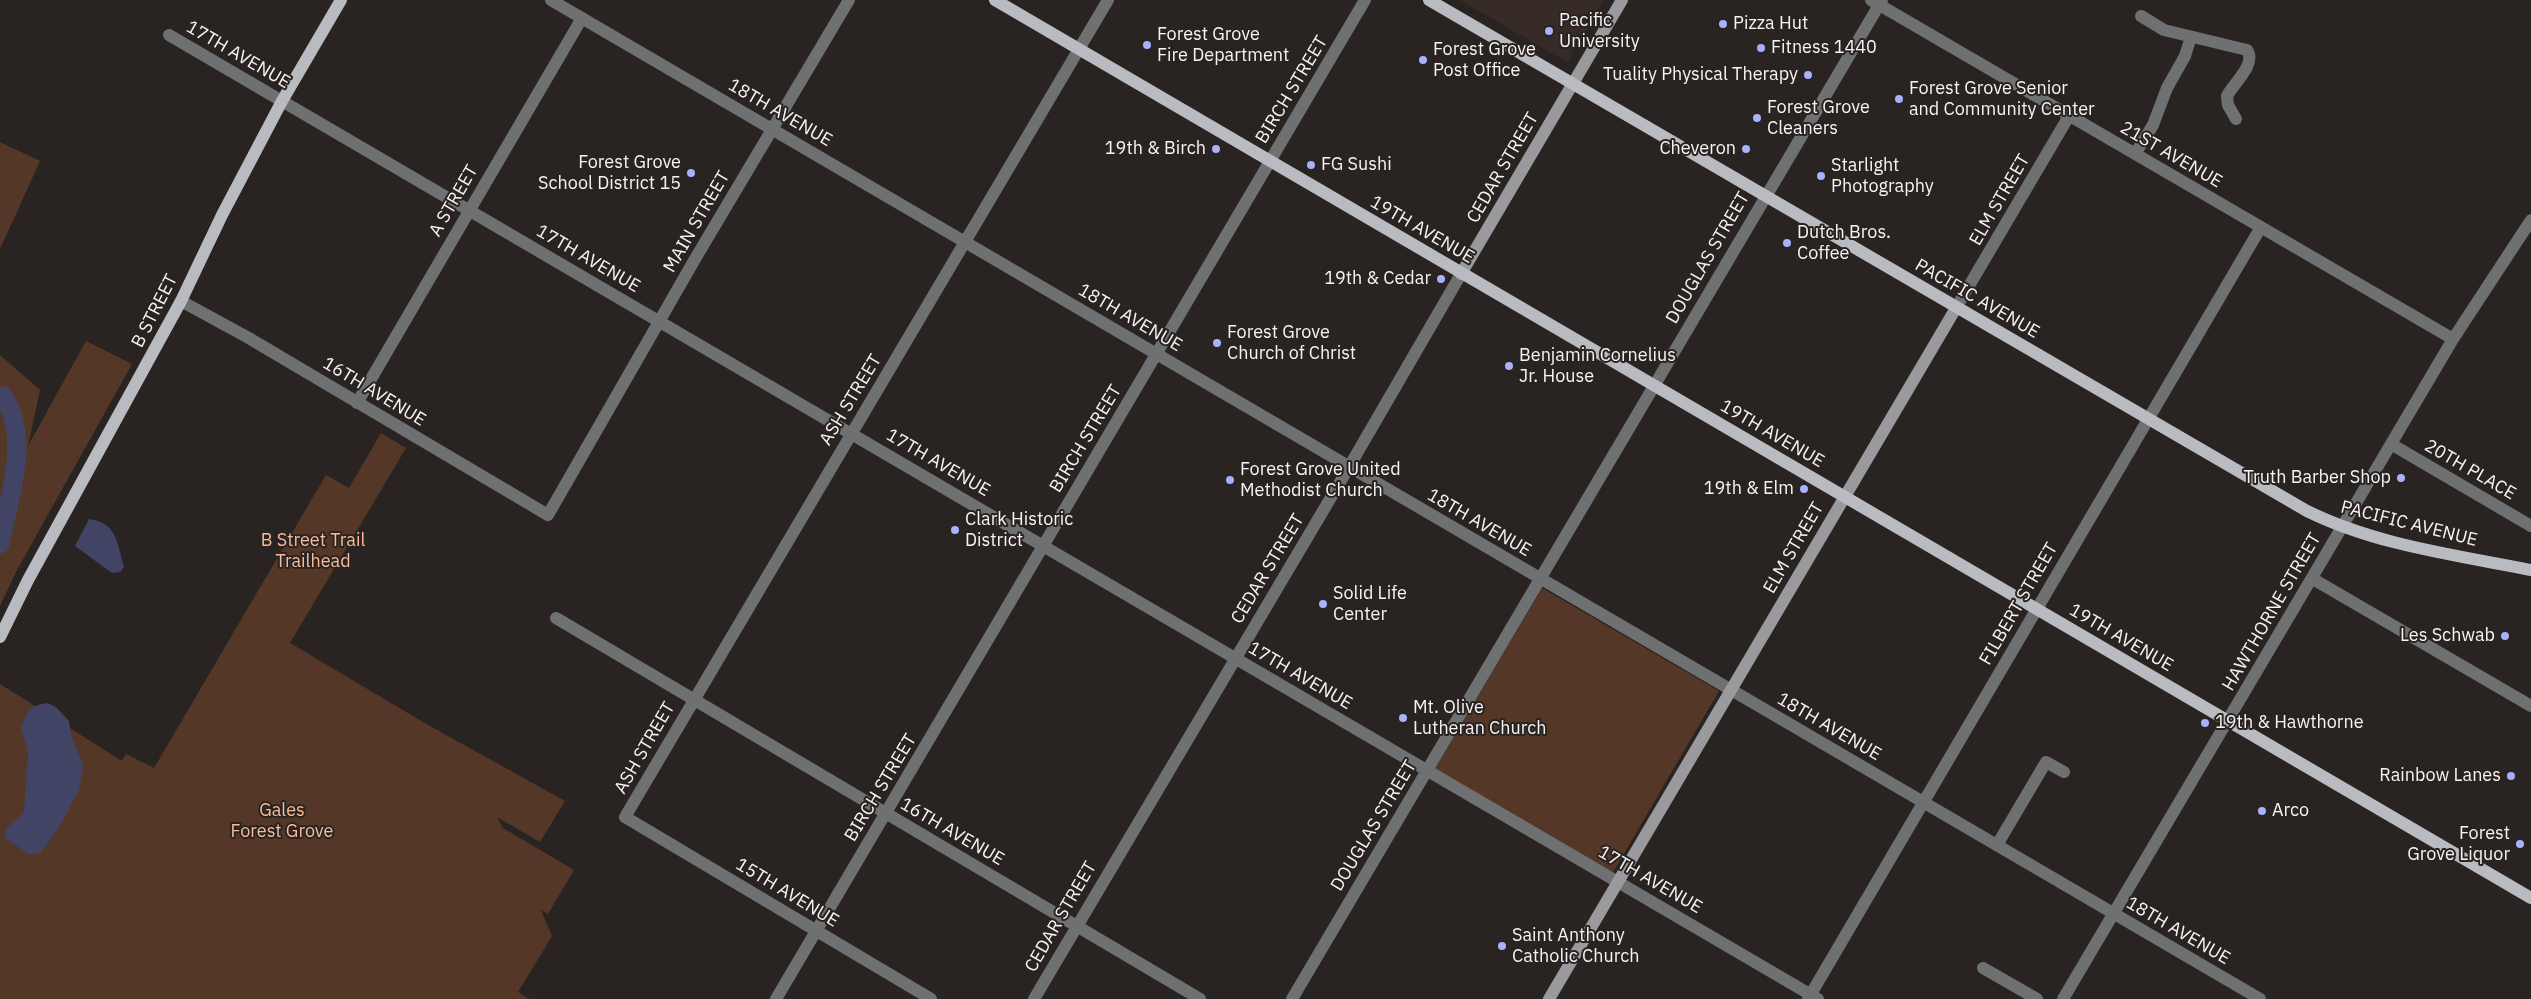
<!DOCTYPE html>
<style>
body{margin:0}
canvas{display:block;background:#292421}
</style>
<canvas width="2531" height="999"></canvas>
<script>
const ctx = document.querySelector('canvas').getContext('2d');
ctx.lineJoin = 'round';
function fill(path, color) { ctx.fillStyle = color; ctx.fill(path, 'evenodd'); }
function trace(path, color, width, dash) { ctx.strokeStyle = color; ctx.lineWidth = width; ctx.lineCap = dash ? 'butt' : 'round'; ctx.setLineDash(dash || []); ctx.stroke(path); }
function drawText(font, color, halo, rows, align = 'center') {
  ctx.font = font + ' "IBM Plex Sans",sans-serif'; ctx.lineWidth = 4; ctx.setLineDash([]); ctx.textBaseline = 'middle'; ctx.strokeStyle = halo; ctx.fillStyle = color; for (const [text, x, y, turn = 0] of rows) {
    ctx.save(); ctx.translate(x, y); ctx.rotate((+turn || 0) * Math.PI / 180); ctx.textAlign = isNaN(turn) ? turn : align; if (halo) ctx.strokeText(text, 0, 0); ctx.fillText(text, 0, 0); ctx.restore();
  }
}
const built = new Path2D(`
 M1460,0H1604L1567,62Z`);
const green = new Path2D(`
 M0,142L40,161L0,249Z
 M86,341L132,364L17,570L0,606V355L40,390L28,446Z
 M381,433L406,448L290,643L428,725L565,801L540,842L497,817L503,828L574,870L548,914L541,910L552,936L518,992L529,999H0V684L122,761L126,754L154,768L326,475L349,488Z
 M1542,588L1719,691L1612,874L1435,769Z`);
const water = new Path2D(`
 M89,519C118,523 117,544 124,567L120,572L112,573L75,546Z
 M47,703L56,707L69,721L71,735L83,765L79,790L60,826L41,852L30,855L4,837L6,829L24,812L28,751L21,728L27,713L34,706Z`);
const river = new Path2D(`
 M0,396H3C31,438 9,498 0,544`);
const street = new Path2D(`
 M551,0L2260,999
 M1871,0L2453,339
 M2141,16L2164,30L2247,50C2257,64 2233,84 2227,96L2228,105L2236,119
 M169,35L1818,999
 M2135,154L2153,125L2167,88L2185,56L2191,37
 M181,301L247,337L548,515L695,259L849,0
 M1956,308L2069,116
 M357,403L582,18
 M2391,444L2531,526
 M2313,579L2531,706
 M556,618L1200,999
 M1997,845L2046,762L2064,772
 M1983,968L2037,999
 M776,999L1365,0
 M931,999L625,817L1108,0
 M1034,999L1349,467L1461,274
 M1292,999L1882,0
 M1808,999L2261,227
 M2063,999L2453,339L2531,220`);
const secondary = new Path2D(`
 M1461,274L1622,0
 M1549,999L1956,308`);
const primary = new Path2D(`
 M995,0L2531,898
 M1429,0L2307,511C2376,545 2455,555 2531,570
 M0,637L28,580L181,301L222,215L282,101L341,0`);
const markers = [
 [1723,24,5,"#a9b0fc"],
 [1549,31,5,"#a9b0fc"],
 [1147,45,5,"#a9b0fc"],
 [1761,48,5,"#a9b0fc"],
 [1423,60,5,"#a9b0fc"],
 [1808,75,5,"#a9b0fc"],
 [1899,99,5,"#a9b0fc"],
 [1757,118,5,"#a9b0fc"],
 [1216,149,5,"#a9b0fc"],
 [1746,149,5,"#a9b0fc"],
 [1311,165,5,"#a9b0fc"],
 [691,173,5,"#a9b0fc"],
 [1821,176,5,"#a9b0fc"],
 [1787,243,5,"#a9b0fc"],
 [1441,279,5,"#a9b0fc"],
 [1217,343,5,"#a9b0fc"],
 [1509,366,5,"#a9b0fc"],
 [2401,478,5,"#a9b0fc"],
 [1230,480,5,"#a9b0fc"],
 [1804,489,5,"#a9b0fc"],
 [955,530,5,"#a9b0fc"],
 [1323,604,5,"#a9b0fc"],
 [2505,636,5,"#a9b0fc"],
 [1403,718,5,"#a9b0fc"],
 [2205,723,5,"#a9b0fc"],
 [2511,776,5,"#a9b0fc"],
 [2262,811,5,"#a9b0fc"],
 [2520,844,5,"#a9b0fc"],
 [1502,946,5,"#a9b0fc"]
];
const poiNames = [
 ["Pacific",1559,21],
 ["University",1559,42],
 ["Pizza Hut",1733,24],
 ["Forest Grove",1157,35],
 ["Fire Department",1157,56],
 ["Fitness 1440",1771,48],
 ["Forest Grove",1433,50],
 ["Post Office",1433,71],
 ["Tuality Physical Therapy",1798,75,"right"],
 ["Forest Grove Senior",1909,89],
 ["and Community Center",1909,110],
 ["Forest Grove",1767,108],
 ["Cleaners",1767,129],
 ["19th & Birch",1206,149,"right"],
 ["Cheveron",1736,149,"right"],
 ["Forest Grove",681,163,"right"],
 ["School District 15",681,184,"right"],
 ["FG Sushi",1321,165],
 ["Starlight",1831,166],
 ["Photography",1831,187],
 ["Dutch Bros.",1797,233],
 ["Coffee",1797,254],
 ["19th & Cedar",1431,279,"right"],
 ["Forest Grove",1227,333],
 ["Church of Christ",1227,354],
 ["Benjamin Cornelius",1519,356],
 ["Jr. House",1519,377],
 ["Forest Grove United",1240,470],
 ["Methodist Church",1240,491],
 ["Truth Barber Shop",2391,478,"right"],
 ["19th & Elm",1794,489,"right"],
 ["Clark Historic",965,520],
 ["District",965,541],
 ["Solid Life",1333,594],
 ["Center",1333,615],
 ["Les Schwab",2495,636,"right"],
 ["Mt. Olive",1413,708],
 ["Lutheran Church",1413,729],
 ["19th & Hawthorne",2215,723],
 ["Rainbow Lanes",2501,776,"right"],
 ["Arco",2272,811],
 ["Forest",2510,834,"right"],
 ["Grove Liquor",2510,855,"right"],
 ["Saint Anthony",1512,936],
 ["Catholic Church",1512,957]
];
const streetNames = [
 ["17TH AVENUE",238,55,30],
 ["BIRCH STREET",1292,90,-59],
 ["18TH AVENUE",780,113,30],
 ["21ST AVENUE",2171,155,30],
 ["CEDAR STREET",1503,168,-60],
 ["ELM STREET",2000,200,-60],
 ["A STREET",454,201,-60],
 ["MAIN STREET",697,222,-60],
 ["19TH AVENUE",1422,230,30],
 ["DOUGLAS STREET",1708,258,-60],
 ["17TH AVENUE",588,259,30],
 ["PACIFIC AVENUE",1977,299,30],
 ["B STREET",155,311,-63],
 ["18TH AVENUE",1130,318,30],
 ["16TH AVENUE",374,392,31],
 ["ASH STREET",851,400,-59],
 ["19TH AVENUE",1772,434,30],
 ["BIRCH STREET",1086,439,-59],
 ["17TH AVENUE",938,463,30],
 ["20TH PLACE",2470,470,30],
 ["18TH AVENUE",1479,523,30],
 ["PACIFIC AVENUE",2409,524,14],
 ["ELM STREET",1794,548,-60],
 ["CEDAR STREET",1268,569,-59],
 ["FILBERT STREET",2019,604,-60],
 ["HAWTHORNE STREET",2272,612,-60],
 ["19TH AVENUE",2121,638,30],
 ["17TH AVENUE",1300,676,30],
 ["18TH AVENUE",1829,727,30],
 ["ASH STREET",645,748,-60],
 ["BIRCH STREET",881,788,-59],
 ["DOUGLAS STREET",1374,826,-59],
 ["16TH AVENUE",952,832,30],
 ["17TH AVENUE",1650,880,30],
 ["15TH AVENUE",787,893,31],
 ["CEDAR STREET",1061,917,-60],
 ["18TH AVENUE",2178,931,30]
];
const parkNames = [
 ["B Street Trail",313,541],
 ["Trailhead",313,562],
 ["Gales",282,811],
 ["Forest Grove",282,832]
];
fill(built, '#362b26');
fill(green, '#553728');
fill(water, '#414464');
trace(river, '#414464', 19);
trace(street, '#6f7072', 12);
trace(secondary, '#9a9a9e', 12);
trace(primary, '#babbc1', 12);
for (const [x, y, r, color] of markers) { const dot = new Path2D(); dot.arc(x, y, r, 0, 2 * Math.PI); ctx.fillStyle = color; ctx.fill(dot); trace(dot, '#292421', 2); }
drawText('18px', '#f7f4f2', '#292421', poiNames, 'left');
drawText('18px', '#f7f4f2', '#292421', streetNames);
drawText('18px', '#f9bb9a', '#292421', parkNames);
</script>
